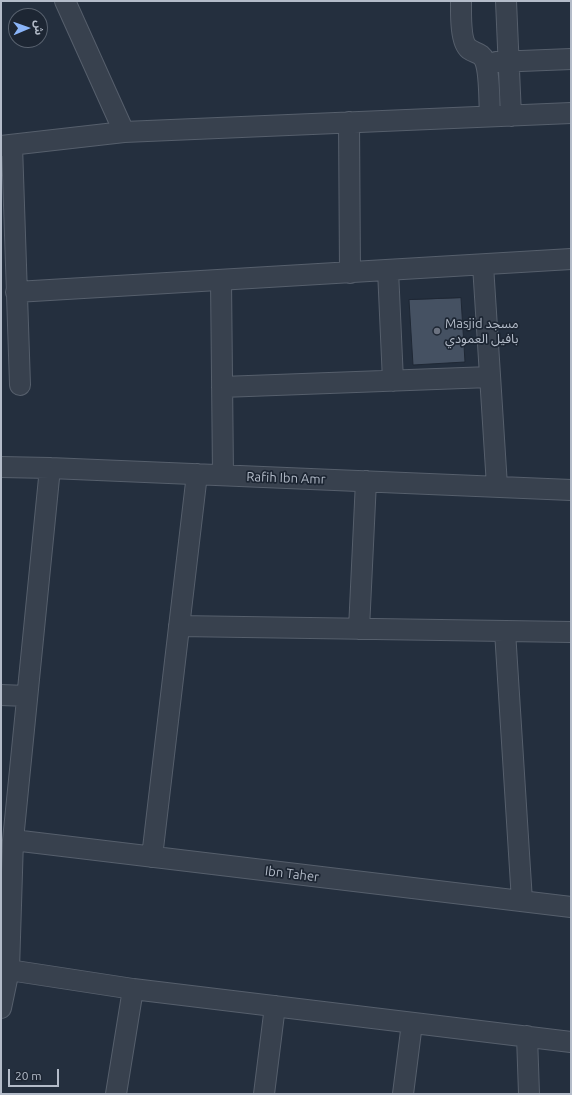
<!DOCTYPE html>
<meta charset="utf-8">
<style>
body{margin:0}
#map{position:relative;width:572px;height:1095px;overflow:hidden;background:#242f3e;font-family:Ubuntu,"Noto Sans Arabic",sans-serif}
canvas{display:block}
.frame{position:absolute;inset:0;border:2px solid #b4bcc9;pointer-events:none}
.north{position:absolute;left:8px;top:8px;width:40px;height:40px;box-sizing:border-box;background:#1d2633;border:1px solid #59626f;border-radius:50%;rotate:88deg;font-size:11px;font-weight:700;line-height:16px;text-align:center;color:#b4bcc9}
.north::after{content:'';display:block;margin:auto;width:14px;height:18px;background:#8ab4f8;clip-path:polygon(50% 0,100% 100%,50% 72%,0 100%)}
.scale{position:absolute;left:8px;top:1069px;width:51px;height:18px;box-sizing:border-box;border:2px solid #b4bcc9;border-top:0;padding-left:5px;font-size:12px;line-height:14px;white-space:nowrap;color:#b4bcc9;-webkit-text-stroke:3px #1d2633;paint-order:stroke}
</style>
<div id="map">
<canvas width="572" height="1095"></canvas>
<div class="frame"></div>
<div class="north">ش</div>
<div class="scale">20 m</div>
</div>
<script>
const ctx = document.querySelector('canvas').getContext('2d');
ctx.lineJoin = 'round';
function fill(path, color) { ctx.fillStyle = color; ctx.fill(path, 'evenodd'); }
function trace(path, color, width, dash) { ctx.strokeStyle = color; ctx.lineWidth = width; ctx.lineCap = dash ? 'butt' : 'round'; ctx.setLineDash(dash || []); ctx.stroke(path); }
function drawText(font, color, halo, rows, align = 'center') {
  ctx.font = font + ' Ubuntu,"Noto Sans Arabic",sans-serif'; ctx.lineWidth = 3.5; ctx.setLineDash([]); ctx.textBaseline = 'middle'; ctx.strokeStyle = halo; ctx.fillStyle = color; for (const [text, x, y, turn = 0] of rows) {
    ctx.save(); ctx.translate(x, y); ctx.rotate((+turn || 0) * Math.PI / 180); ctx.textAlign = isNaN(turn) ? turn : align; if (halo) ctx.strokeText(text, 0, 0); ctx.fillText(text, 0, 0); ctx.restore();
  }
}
const building = new Path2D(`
 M461,298L465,362L413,365L409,300Z`);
const minor = new Path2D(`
 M65,1L124,132
 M461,1C461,12 460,42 469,49C476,54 481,52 485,61C490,73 489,102 490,116
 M506,1L511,116
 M496,62L571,59
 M349,122L350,273
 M12,145L20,385
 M1,146L124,132L571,113
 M483,265L497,486
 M388,270L393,381
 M221,280L223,475
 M16,292L571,259
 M222,387L490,377
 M1,467L50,468L571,490
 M179,626L571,632
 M359,629L366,481
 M505,631L522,901
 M1,695L27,696
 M13,840L571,907
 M152,857L197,474
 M9,970L133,989L571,1042
 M1,1008L9,970L13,840L50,468
 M527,1036L529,1094
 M116,1094L133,989
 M264,1094L275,1006
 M403,1094L412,1023`);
const markers = [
 [437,331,4,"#6b7280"]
];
const poiNames = [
 ["Masjid مسجد",445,324],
 ["بافيل العمودي",445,339]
];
const streetNames = [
 ["Rafih Ibn Amr",286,478,2],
 ["Ibn Taher",292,874,7]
];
fill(building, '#455162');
trace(building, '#1f2835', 1);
trace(minor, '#565f6c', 22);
trace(minor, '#38414e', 20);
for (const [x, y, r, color] of markers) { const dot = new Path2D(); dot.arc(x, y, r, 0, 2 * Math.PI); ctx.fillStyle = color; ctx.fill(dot); trace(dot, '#1d2633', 1.5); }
drawText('13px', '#b4bcc9', '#1d2633', poiNames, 'left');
drawText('13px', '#b4bcc9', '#1d2633', streetNames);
</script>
